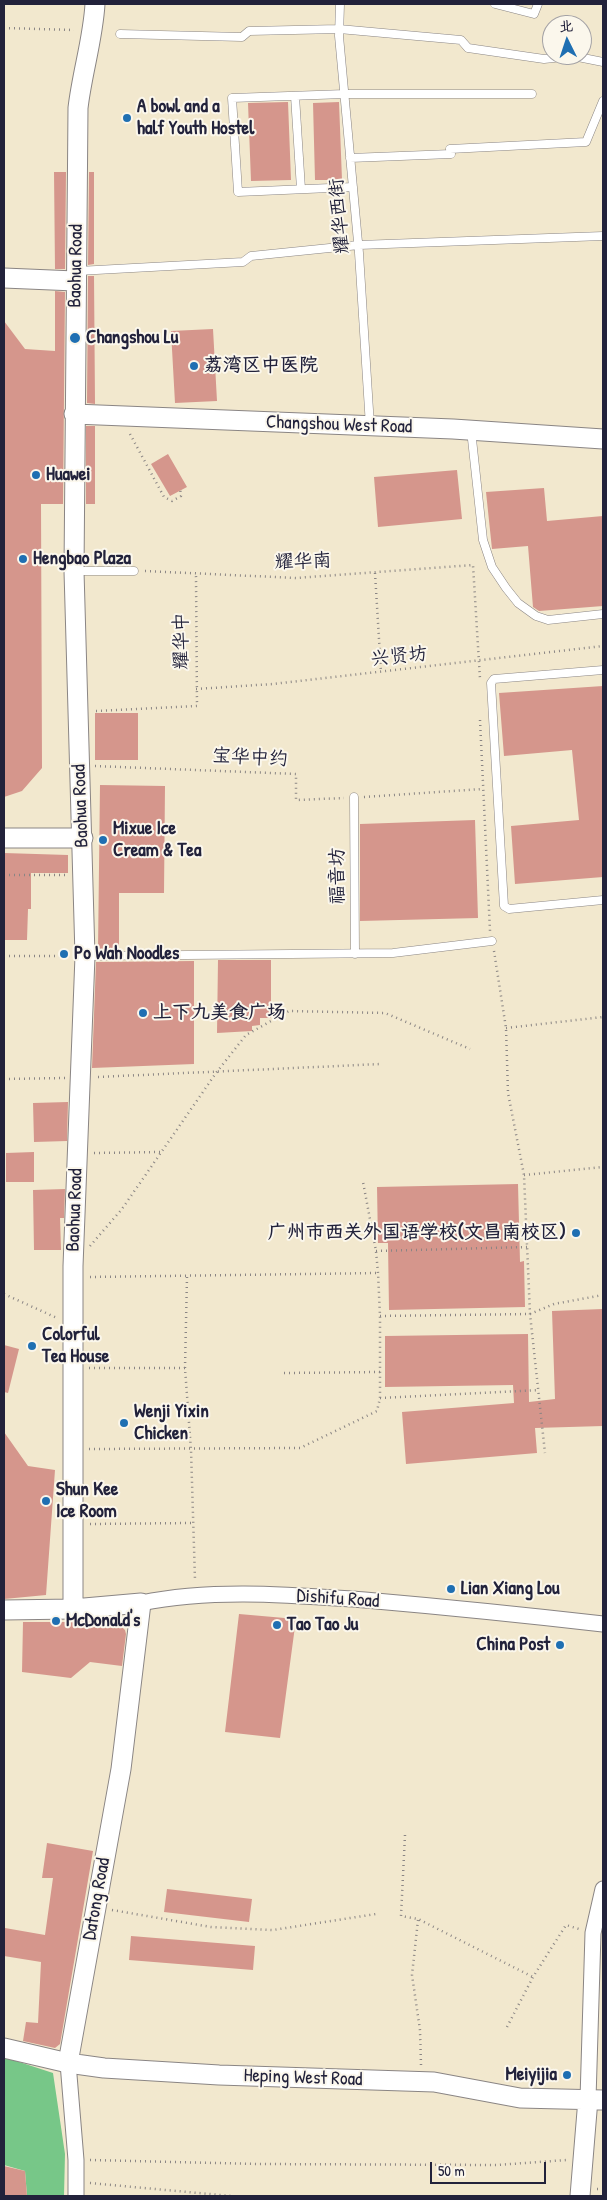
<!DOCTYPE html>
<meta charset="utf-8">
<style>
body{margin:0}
#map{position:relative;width:607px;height:2200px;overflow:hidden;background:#f2e8ce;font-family:"Patrick Hand","LXGW WenKai TC",sans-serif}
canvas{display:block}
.frame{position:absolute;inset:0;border:5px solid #22223b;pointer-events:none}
.north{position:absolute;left:542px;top:15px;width:50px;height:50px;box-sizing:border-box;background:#fbf7ec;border:1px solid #a4a2a5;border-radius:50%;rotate:356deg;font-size:14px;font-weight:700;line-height:20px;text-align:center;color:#22223b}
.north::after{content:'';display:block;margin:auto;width:18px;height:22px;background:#1f6fb2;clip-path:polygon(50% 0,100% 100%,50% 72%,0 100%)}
.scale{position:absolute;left:430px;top:2162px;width:116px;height:22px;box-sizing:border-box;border:2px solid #22223b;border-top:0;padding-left:6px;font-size:15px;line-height:18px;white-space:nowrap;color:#22223b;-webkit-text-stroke:4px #fbf7ec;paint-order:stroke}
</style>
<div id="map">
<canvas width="607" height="2200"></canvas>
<div class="frame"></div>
<div class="north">北</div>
<div class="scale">50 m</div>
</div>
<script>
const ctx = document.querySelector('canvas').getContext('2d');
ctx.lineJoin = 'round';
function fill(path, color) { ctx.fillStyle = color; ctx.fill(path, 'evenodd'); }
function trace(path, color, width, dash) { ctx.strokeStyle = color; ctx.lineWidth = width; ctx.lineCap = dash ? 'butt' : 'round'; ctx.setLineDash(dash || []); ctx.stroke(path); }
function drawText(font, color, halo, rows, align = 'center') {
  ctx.font = font + ' "Patrick Hand","LXGW WenKai TC",sans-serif'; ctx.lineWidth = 4; ctx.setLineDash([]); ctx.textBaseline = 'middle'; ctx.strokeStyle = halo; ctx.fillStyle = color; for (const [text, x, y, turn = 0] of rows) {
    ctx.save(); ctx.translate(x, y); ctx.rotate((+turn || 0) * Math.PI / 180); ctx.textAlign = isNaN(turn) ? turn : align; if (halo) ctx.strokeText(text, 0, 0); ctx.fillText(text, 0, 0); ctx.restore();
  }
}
const green = new Path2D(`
 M4,2057L53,2073L65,2154L64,2196H27L25,2171L4,2165Z`);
const building = new Path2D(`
 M288,102L291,180L251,181L248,103Z
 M339,102L342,180H315L313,103Z
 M54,172H66L65,269H55Z
 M89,172H94V264L88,265Z
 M88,276H94L95,404L87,403Z
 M55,291L65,292L63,504H41L42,768L22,791L4,797V321L25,349L55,351Z
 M213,329L217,401L175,403L171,331Z
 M86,426H95V504H86Z
 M168,454L187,487L170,496L151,464Z
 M457,470L462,519L378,527L374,477Z
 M544,488L547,521L603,516V606L539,611L533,607L528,546L492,549L486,492Z
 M603,686V877L515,884L511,826L579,820L572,750L504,756L499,693Z
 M95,713H138V760H95Z
 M100,785L165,786L164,893H119V950H98Z
 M475,820L478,918L360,921V824Z
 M4,853L68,855V873H31V909H28L27,940H4Z
 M218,960H271V1018H260V1025L252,1026V1031L217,1033Z
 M194,961V1064L92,1068L96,962Z
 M68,1102L67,1141L34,1142L33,1103Z
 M34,1152V1182H6V1153Z
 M518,1184L520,1262L524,1261L525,1307L389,1310L388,1243H378L377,1187Z
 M65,1189L64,1218H60L61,1250H34L33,1190Z
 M603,1309V1426L535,1428L537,1453L406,1464L402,1412L514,1403L513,1385L385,1387V1336L528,1334L529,1402L555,1399L552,1311Z
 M4,1345L19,1349L8,1393L4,1392Z
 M4,1432L28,1466L55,1470L46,1595L4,1599Z
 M239,1614L296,1619L280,1738L225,1732Z
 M113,1619L125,1630L126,1634L122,1666L90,1662L71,1678L22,1672L23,1622H77Z
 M47,1843L93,1851L60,2044L55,2048L23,2041L26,2022L38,2023L41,1962L4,1956L5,1928L45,1935L53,1878H42Z
 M167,1889L252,1899L249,1922L164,1912Z
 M131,1936L255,1946L253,1970L129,1960Z
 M4,2166L25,2171L27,2196H4Z`);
const path = new Path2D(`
 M4,28L74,30
 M130,434L164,497L172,501L181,496L180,487
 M145,571L296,578L473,565L480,679
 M375,573L381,672
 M196,689L273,684L603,646
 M96,711L197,706L196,575
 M480,720L490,931
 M95,766L296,774V800L344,798
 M364,797L482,789
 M4,875H67
 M494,951L506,1028L508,1093L524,1175L530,1314L545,1453
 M4,956H69
 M506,1028L603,1017
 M98,1077L381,1064
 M4,1079L65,1078
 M94,1153L161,1152
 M524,1175L603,1167
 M90,1246L122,1209L216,1073L246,1035L289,1011L385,1013L470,1049
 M376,1251L527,1247
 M90,1277L378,1273
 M187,1277L185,1368L191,1450L195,1580
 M4,1294L57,1318
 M380,1316L530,1314L554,1304L603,1295
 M89,1368H185
 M284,1373L380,1372
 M380,1398L539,1390
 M89,1449L300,1448L377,1411L380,1398V1316L378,1273L376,1251L363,1182
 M90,1524L192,1523
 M405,1835L401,1916L418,1919L533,1977
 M112,1910L211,1927L273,1930L376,1914
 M418,1920L412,1975L420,2030L421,2065
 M507,2027L533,1977L566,1925L579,1929
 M90,2160L258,2164L497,2165L567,2160
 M90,2183L231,2196
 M597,2189H603`);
const service = new Path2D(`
 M340,4L339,36L359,253L370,426
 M495,4L534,14L538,4
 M120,34L242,37L249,31L339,29L461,40L468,48L544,59L573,56L603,62
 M295,96L301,189
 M350,158L451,154L450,149L586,142L603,101
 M353,187L238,192L232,98L345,94H532
 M78,271L243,262L251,256L359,245L603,236
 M471,430L483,540L492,567L506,588L518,603L536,616L548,620L603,614
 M74,571H134
 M603,670L494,679L491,683L504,906L509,909L603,900
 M354,797L355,954
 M85,956L393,953L492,941`);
const minor = new Path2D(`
 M141,1603C214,1588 291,1595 365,1600C445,1607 524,1615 603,1624
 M68,2063L76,2160V2196
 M588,2099L593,1933L603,1889`);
const tertiary = new Path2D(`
 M4,278L75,281
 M74,414L453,429L603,439
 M4,838H83
 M73,1609V1266L85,956L74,571L78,108C82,73 93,39 95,4
 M4,1610L73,1609L141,1603L121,1769L68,2063
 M4,2048L68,2063L104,2068L219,2075L434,2082L520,2098L603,2100
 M580,2196L588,2099`);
const markers = [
 [127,118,5,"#1f6fb2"],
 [75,338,6,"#1f6fb2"],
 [194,366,5,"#1f6fb2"],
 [36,475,5,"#1f6fb2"],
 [23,559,5,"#1f6fb2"],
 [103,840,5,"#1f6fb2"],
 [64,954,5,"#1f6fb2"],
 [143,1013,5,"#1f6fb2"],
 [576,1233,5,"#1f6fb2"],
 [32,1346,5,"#1f6fb2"],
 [124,1423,5,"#1f6fb2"],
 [46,1501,5,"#1f6fb2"],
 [451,1589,5,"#1f6fb2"],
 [56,1621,5,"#1f6fb2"],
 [277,1625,5,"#1f6fb2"],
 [560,1645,5,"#1f6fb2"],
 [567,2075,5,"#1f6fb2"]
];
const poiNames = [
 ["A bowl and a",137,107],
 ["half Youth Hostel",137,129],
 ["Changshou Lu",86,338],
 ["荔湾区中医院",204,366],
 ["Huawei",46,475],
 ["Hengbao Plaza",33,559],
 ["Mixue Ice",113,829],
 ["Cream & Tea",113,851],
 ["Po Wah Noodles",74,954],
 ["上下九美食广场",153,1013],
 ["广州市西关外国语学校(文昌南校区)",566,1233,"right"],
 ["Colorful",42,1335],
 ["Tea House",42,1357],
 ["Wenji Yixin",134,1412],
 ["Chicken",134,1434],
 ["Shun Kee",56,1490],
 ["Ice Room",56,1512],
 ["Lian Xiang Lou",461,1589],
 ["McDonald's",66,1621],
 ["Tao Tao Ju",287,1625],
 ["China Post",550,1645,"right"],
 ["Meiyijia",557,2075,"right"]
];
const streetNames = [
 ["耀华西街",340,216,-95],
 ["Baohua Road",76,266,-89],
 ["Changshou West Road",339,425,2],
 ["耀华南",303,562,-2],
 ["耀华中",182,641,-90],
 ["兴贤坊",399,657,-6],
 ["宝华中约",250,758,3],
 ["Baohua Road",81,806,-92],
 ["福音坊",338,876,-90],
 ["Baohua Road",75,1210,-88],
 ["Dishifu Road",338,1599,4],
 ["Datong Road",97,1899,-80],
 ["Heping West Road",303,2078,2]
];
fill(green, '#77c788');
fill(building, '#d5968c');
trace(service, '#8a8584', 9);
trace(minor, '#8a8584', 17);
trace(tertiary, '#8a8584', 21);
trace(path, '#8a8584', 2.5, [1, 4]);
trace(service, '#fff', 8);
trace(minor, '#fff', 15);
trace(tertiary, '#fff', 19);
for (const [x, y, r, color] of markers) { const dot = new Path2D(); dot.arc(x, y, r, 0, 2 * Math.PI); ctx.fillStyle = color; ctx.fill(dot); trace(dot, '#fbf7ec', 2); }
drawText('bold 19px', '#22223b', '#fbf7ec', poiNames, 'left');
drawText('19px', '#22223b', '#fbf7ec', streetNames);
</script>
